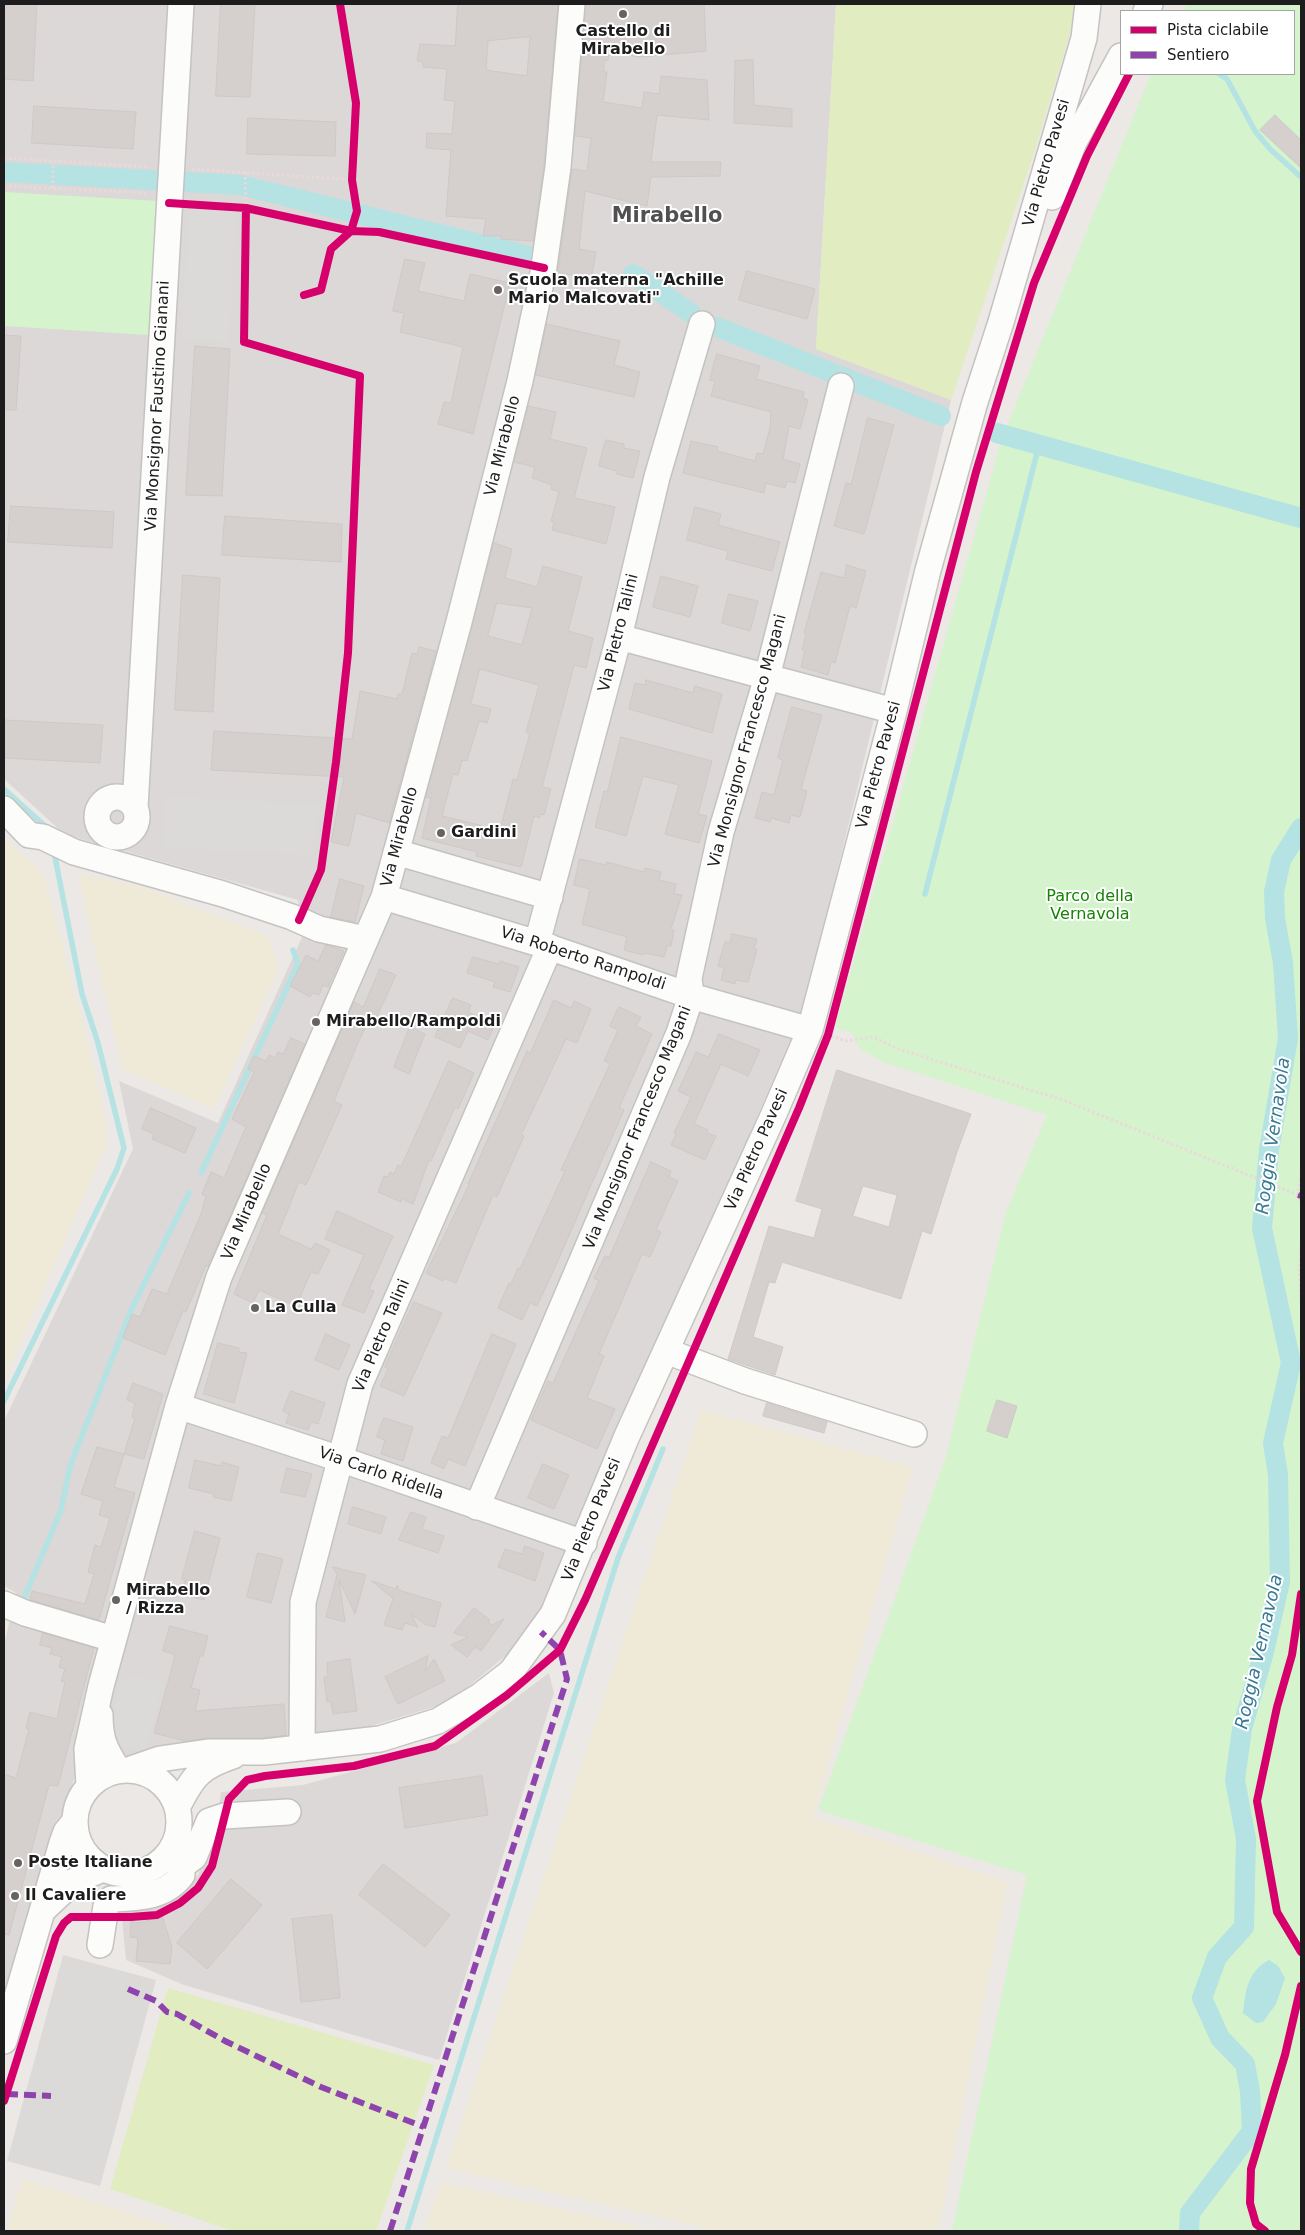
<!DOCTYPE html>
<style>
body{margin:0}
#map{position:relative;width:1305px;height:2235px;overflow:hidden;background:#ece8e5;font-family:"DejaVu Sans",sans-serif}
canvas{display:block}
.frame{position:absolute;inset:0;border:5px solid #1d1d1d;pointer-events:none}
.legend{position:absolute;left:1120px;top:10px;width:175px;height:65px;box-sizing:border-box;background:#fff;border:1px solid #a5a5a5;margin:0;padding:6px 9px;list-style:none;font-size:15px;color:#1d1d1d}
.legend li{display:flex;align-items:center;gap:10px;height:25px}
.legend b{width:25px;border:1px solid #a5a5a5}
</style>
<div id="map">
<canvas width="1305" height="2235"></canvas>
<div class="frame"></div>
<ul class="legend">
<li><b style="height:6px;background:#d6006c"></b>Pista ciclabile</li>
<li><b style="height:6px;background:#8e44ad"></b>Sentiero</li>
</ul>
</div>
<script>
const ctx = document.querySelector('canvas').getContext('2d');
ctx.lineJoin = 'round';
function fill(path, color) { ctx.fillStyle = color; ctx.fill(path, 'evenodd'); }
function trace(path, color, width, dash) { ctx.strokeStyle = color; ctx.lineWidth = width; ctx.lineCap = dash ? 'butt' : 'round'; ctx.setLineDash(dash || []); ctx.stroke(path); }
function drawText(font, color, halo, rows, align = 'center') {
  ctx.font = font + ' "DejaVu Sans",sans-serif'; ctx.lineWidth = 4; ctx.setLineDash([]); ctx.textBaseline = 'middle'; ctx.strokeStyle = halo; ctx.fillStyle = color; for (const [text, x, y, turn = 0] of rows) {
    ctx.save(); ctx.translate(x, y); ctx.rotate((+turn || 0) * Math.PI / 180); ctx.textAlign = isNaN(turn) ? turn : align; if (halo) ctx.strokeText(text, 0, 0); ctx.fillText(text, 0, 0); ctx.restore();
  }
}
const residential = new Path2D(`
 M4,4H836L816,349L951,400L804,1009L533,1633L450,1702L348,1733L169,1750L79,1763L4,2005V1645L15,1593L4,1586V1421L133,1149L119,1081L218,1123L303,935L298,900L64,834L4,779Z
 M549,1673L554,1693L439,2060L184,1985L126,1960L121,1908L163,1901L198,1875L215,1835L221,1792L303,1785L456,1743Z`);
const farmland = new Path2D(`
 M4,838L44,874L102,1100L107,1143L4,1381Z
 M78,874L143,887L268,936L279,968L214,1109L122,1069Z
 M701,1410L913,1467L813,1817L1008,1882L938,2231H718L446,2168Z
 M4,1586L16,1593L4,1645Z
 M22,2179L186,2231H7Z
 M441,2182L657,2231H424Z`);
const grass = new Path2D(`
 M836,4H1076V13L1035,150L951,400L816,349Z
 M168,1988L434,2065L376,2231H233L110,2189Z`);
const park = new Path2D(`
 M1188,4H1301V2231H952L1027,1875L818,1810L946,1457L1006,1212L1047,1115L883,1062L859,1048L852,1033L835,1027L1002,438L1151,74H1294V11H1183Z
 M4,192L157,201L149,335L4,326Z`);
const parking = new Path2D(`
 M189,205L236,207L229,342L182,340Z
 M166,796L321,805L311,855L165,848Z
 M412,844L542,884L527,932L397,891Z
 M123,1673L163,1681L145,1750L117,1746L110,1729Z
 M63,1955L156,1980L100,2186L7,2161Z`);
const water = new Path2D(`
 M1269,1960L1278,1966L1285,1978L1276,2004L1263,2022L1256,2023L1243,2013C1245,1991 1248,1971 1269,1960Z`);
const stream = new Path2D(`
 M1219,74L1227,79L1255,131L1270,149L1301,177
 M4,789L44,825L48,830
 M925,894L1039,445
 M201,1173L298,964L293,950
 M4,1401L117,1169L124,1148L98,1043L82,994L54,852
 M23,1601L61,1510L70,1466L132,1308L189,1193
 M407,2231L618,1558L663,1449`);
const canal = new Path2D(`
 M4,172L240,185L537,258
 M633,274L691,313
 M717,327L941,416
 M997,433L1301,518
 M1189,2231L1190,2213L1252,2131L1250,2091L1245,2064L1220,2038L1202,1998L1217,1957L1244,1927L1246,1839L1235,1780L1242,1729L1264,1652L1280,1582L1278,1475L1273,1443L1291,1363L1262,1228L1269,1150L1288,1038L1283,963L1275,918L1274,892L1281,860L1301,828`);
const building = new Path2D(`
 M4,4H37L33,81L4,79Z
 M221,4H255L250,97L216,96Z
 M458,4H558L544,165L533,241L501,239V236H483L486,219L446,216L451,150L426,148L427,133L452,134L455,101L444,100L447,69L423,67V62L417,61L420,44L455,46ZM530,37L527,76L486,70L488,41Z
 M586,4H704L706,51L641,57L609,53L608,60L604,61V72H607L603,102L642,108L644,92L659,94L661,76L707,80L709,120L657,115L651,162H721L720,176L651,177L647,206L585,191L579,249L596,252L591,280L558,272L572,169L587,171L591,138L575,136Z
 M753,60L754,105L792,109V127L734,123L735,61Z
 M34,106L136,112L133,149L32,143Z
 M1275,115L1301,140V168L1260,130Z
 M248,118L336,122L335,156L247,154Z
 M405,259L425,263L418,291L464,301L470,274L510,283L473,434L438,424L444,402L451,403L463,347L400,332L404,313L393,311Z
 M747,271L815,289L807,319L739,300Z
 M547,324L620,341L614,365L640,372L634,397L536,375Z
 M4,335L21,336L16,410H4Z
 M195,346L230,349L222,496L186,495Z
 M717,354L760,366L756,379L804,392L803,398L808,400L800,429L789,426L783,459L800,464L795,483L787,481L785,488L766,483L764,493L683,473L691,441L718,447L717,451L755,461L757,453L763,454L770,428L771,412L711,396L715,381L710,380Z
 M528,406L556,412L550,439L587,448L574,498L615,507L606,544L552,530L554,522L551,521L559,492L551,489L552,485L532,478L535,467L514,462Z
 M868,418L894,425L864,534L834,526L846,483L851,484Z
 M606,440L624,444V448L640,451L633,478L617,474V471L599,466Z
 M11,506L114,512L112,548L8,542Z
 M695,507L721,514L718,525L780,542L772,571L726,559L728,551L687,540Z
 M225,516L342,524L341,562L222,555Z
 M494,543L512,549L505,578L537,587L543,566L582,577L568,631L593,638L586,668L574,665L542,787L551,789L544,815L540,814V818L534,816L521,867L476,856L477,852L422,838L431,798L426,797ZM497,603L532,608L522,645L488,636ZM480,669L539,685L526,732L530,733L517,780L513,779L500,830L442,816L453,774L458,775L462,760L467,761L479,721L487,723L491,709L471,704Z
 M847,565L866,571L856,608L850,606L835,663L831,662L828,675L801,667L805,651L802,650L806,634L804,633L821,572L844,578Z
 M183,575L220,578L213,712L175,710Z
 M661,576L698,586L690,617L653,607Z
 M729,594L758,601L750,631L722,623Z
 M419,647L436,651L389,823L356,813L349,846L331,842L344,777L211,770L214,731L352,739L360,691L397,699L398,694H402L412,653L417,654Z
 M646,680L693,693L695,686L722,694L712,733L629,709L635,683L645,685Z
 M792,707L822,715L801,789L807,791L800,817L791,815L789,823L771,818L770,822L755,818L762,792L774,795L783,760L778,758Z
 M4,720L103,725L100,763L4,758Z
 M621,737L712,761L698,814L707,816L699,843L665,834L679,785L643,776L626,836L595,827L604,791L607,792Z
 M580,859L606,865L607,862L644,872L645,868L661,872L659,880L676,884L674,894L682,895L671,929L674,930L671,946H667L664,957L644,953L643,955L624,950L627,937L582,924L590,889L574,885Z
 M340,879L364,886L355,922L331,917Z
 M732,934L757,939L754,949H757L748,982L736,980L735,984L721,980L724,968L718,966L725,942H730Z
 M326,945L344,951L328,987L323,985L319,995L313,993L310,997L290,986L306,955L318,961Z
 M473,957L499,964L500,961L519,967L510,992L493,987L495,982L467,973Z
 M380,969L396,975L373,1025L368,1022L357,1045L334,1101L342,1105L306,1185L299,1182L278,1234L311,1249L315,1243L330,1250L318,1274L311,1272L296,1306L259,1290L253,1303L234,1294L267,1215L262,1213L354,1002L363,1007Z
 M453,998L471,1005L468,1012L495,1024L488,1040L468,1031L460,1048L435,1037Z
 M554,1000L571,1008L574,1001L591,1009L577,1043L566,1039L521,1135L524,1136L497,1197L493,1195L456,1283L444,1278L443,1281L426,1273L469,1185L468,1184L527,1051L530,1053Z
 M619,1007L641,1017L636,1026L652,1034L619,1108L624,1110L556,1265L537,1306L530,1303L522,1320L498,1308L509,1283L511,1284L518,1268L520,1269L565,1171L561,1170L610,1064L604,1061L618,1030L610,1026Z
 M410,1027L425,1034L409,1074L394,1067Z
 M719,1034L760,1050L748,1076L721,1064L694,1124L708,1130L707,1133L716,1136L705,1160L671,1145L676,1134L674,1133L691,1097L678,1091L696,1052L708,1057Z
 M291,1038L305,1044L208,1266L206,1265L186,1312L183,1311L165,1355L123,1338L132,1314L140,1317L152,1289L167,1294L201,1214L206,1196L202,1194L211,1172L224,1178L246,1127L232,1119L254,1072L248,1069L254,1056L266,1061L269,1055L275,1058L278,1052L283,1054Z
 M449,1061L474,1073L458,1109L455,1107L431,1161L429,1160L413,1204L402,1199L401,1202L378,1192L384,1176L388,1177L390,1172L394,1174L398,1165L401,1166Z
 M837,1070L971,1114L957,1152L931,1234L922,1231L901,1299L782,1262L775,1283L769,1282L753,1337L783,1347L775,1375L728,1359L769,1226L814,1238L822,1209L796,1201ZM863,1186L897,1195L889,1227L853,1216Z
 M151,1108L196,1128L185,1153L152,1139L154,1134L142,1129Z
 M651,1162L671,1171L669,1177L678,1181L656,1230L661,1232L650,1257L642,1254L599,1354L604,1356L587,1398L615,1409L597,1449L531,1420L548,1381L553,1383L599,1281L594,1278L605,1256L609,1257Z
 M337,1211L393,1236L369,1289L374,1291L364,1313L342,1305L364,1255L325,1239Z
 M414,1302L442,1313L404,1396L380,1386L388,1369L385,1367Z
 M326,1334L350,1345L339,1370L315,1360Z
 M492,1334L516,1344L465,1466L448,1459L444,1469L431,1463L442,1436L448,1438Z
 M218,1343L239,1348V1352L247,1353L234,1403L204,1394Z
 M133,1383L163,1394L144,1459L124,1454L114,1487L135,1493L99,1620L30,1600L32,1591L85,1604L94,1574L88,1572L95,1545L101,1547L110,1518L99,1515L103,1501L81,1494L97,1447L124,1454L135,1418L132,1417L135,1403L127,1400Z
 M291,1391L325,1403L318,1424L311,1422L308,1430L286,1423L289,1414L283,1411Z
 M997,1400L1017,1406L1007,1438L987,1431Z
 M767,1403L827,1422L824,1433L763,1416Z
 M384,1418L413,1427L403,1461L381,1454L385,1440L377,1437Z
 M195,1460L221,1466L222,1462L239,1467L231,1501L213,1497L214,1494L189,1488Z
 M543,1464L569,1475L554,1509L528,1498Z
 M287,1468L312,1474L305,1497L281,1492Z
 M353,1507L386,1517L381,1534L348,1524Z
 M411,1512L426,1517L422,1529L444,1536L438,1553L399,1540Z
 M195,1531L220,1538L204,1600L181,1594L185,1580L182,1579Z
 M525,1546L544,1553L535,1581L498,1567L505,1549L522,1554Z
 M258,1553L283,1559L271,1603L247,1597Z
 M333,1567L366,1575L355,1614L339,1580L345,1622L326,1617L337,1575Z
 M372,1581L396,1589L397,1585L399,1590L441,1603L435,1627L426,1625L411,1614L418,1627L405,1623L402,1630L384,1625L393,1599Z
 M474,1608L490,1620L488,1622L492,1625L504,1619L481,1651L475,1647L467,1657L451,1645L468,1637L454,1633Z
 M170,1626L208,1636L203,1656H200L191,1688L200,1690L195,1711L284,1704L286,1735L263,1738H208L185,1741L154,1733L174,1660V1654L163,1651Z
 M43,1633L94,1648L58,1786L49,1785L9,1935L4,1934V1774L16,1778L29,1729L26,1728L30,1712L57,1719L65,1682L61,1681L65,1669L59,1667L62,1657L50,1654L52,1648L40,1645Z
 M428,1656L425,1671L434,1659L445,1681L398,1704L385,1677Z
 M350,1659L357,1711L333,1714L331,1702H327L324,1677L328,1676L327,1663Z
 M482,1776L488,1815L405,1828L399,1788Z
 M383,1864L450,1915L425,1947L359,1895Z
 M231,1879L262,1905L207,1969L177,1943Z
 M332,1915L340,1998L301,2002L292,1919Z
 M162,1916L172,1947L170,1964L136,1961L138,1938L130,1937L131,1922L140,1923Z`);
const path = new Path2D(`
 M4,158L150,167
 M192,169L352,180
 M245,172L246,208
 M4,186L148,193
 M53,188V162
 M831,1036L847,1041L873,1037L898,1049L1063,1100L1298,1195
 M1301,1174L1298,1195L1301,1203
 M1301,1244L1299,1270L1301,1304
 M1301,1594L1292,1655L1277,1707L1257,1801L1277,1912L1301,1952
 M1265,2231L1256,2224L1250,2203L1251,2169L1285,2055L1301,1986`);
const minor = new Path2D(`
 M1146,11L1150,4
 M1052,197L1074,142L1121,56
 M619,637L894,711
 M97 817a20 20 0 1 1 40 0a20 20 0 1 1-40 0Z
 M135,807L181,4
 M4,809L29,835L43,837L74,852L223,894L292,917L319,929L365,939
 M396,852L550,897
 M384,897L537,943L691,996L810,1030
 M537,943L619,637L657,477L702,324
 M666,1351L745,1381L914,1434
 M178,1406L340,1459L584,1543
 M477,1507L679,1033L691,996L689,978L721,832L767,677L841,386
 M4,1604L25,1613L113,1639
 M100,1715C100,1740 105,1749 118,1770
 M302,1748L303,1602L360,1384L550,947
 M131,1769L160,1759L208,1752H264L380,1739L438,1721L480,1696L511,1672L553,1614L627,1436L773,1116L810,1030L894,711L928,570L975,402L1001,322L1084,38L1088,4
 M75 1822a52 52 0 1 1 104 0a52 52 0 1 1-104 0Z
 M89,1786L87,1749L101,1686L178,1406L219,1277L384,897L459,622L520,381L543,273L558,167L572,4
 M178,1806C193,1776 200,1767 233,1756
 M182,1866L194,1857L209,1821L224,1816L288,1812
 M42,1911L74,1881L103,1869
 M100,1945L106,1906L111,1899C138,1898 164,1898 182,1875V1866L169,1854
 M4,2041L62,1843L66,1832L75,1821`);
const quiet = new Path2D(`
 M1298,1195L1301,1196
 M128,1989L156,2001L167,2012L177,2014L225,2041L321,2087L424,2127
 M6,2094L51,2096
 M390,2231L567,1679L560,1650L541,1632`);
const cycleway = new Path2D(`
 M169,203L246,208L351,231L379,232L544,268
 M246,208L244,342L360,376L348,653L336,762L321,870L299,920
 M304,295L321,290L331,249L351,231L357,211L352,180L356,103L340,4
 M1301,1594L1292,1655L1277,1707L1257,1801L1277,1912L1301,1952
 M4,2101L56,1936L64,1923L71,1917H131L157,1915L180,1903L198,1888L212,1866L229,1799L247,1780L265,1776L354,1766L435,1746L507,1695L560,1650L585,1600L799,1108L828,1035L976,472L1034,283L1087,156L1129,74
 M1265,2231L1256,2224L1250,2203L1251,2169L1285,2055L1301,1986`);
const markers = [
 [623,14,5,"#656463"],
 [498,290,5,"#656463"],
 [441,833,5,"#656463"],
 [316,1022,5,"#656463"],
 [255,1308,5,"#656463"],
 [116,1600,5,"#656463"],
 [18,1863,5,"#656463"],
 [15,1896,5,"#656463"]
];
const poiNames = [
 ["Castello di",623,32,"center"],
 ["Mirabello",623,50,"center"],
 ["Scuola materna \"Achille",508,281],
 ["Mario Malcovati\"",508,299],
 ["Gardini",451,833],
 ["Mirabello/Rampoldi",326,1022],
 ["La Culla",265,1308],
 ["Mirabello",126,1591],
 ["/ Rizza",126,1609],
 ["Poste Italiane",28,1863],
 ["Il Cavaliere",25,1896]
];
const streetNames = [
 ["Via Pietro Pavesi",1047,163,-74],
 ["Via Monsignor Faustino Gianani",158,406,-87],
 ["Via Mirabello",503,446,-76],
 ["Via Pietro Talini",619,633,-76],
 ["Via Monsignor Francesco Magani",748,741,-75],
 ["Via Pietro Pavesi",879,765,-75],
 ["Via Mirabello",400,837,-75],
 ["Via Roberto Rampoldi",583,959,18],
 ["Via Monsignor Francesco Magani",638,1128,-68],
 ["Via Pietro Pavesi",757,1150,-66],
 ["Via Mirabello",247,1212,-67],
 ["Via Pietro Talini",382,1336,-67],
 ["Via Carlo Ridella",381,1474,19],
 ["Via Pietro Pavesi",592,1520,-68]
];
const parkNames = [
 ["Parco della",1090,897],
 ["Vernavola",1090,915]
];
const waterNames = [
 ["Roggia Vernavola",1274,1136,-82],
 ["Roggia Vernavola",1260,1652,-77]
];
const districtNames = [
 ["Mirabello",667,217]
];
fill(residential, '#dbd8d7');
fill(farmland, '#eeead7');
fill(grass, '#e1ecc1');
fill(park, '#d5f4cd');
fill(parking, '#dcdad9');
fill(water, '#b5e2e2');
trace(stream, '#b5e2e2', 5.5);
trace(canal, '#b5e2e2', 20);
fill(building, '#d5d0ce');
trace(building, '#cfc9c6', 1);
trace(minor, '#c4c3c1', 28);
trace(path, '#ebd8d9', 3, [2.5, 2.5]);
trace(minor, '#fcfcfb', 25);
trace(quiet, '#8e44ad', 6, [12, 6]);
trace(cycleway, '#d6006c', 8);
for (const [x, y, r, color] of markers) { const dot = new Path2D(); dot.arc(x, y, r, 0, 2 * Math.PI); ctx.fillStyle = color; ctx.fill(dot); trace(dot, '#fff', 2); }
drawText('bold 16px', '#1d1d1d', '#fff', poiNames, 'left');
drawText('16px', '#1d1d1d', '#fff', streetNames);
drawText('16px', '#128501', '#fff', parkNames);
drawText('italic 18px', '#377994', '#fff', waterNames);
drawText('bold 21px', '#505050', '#fff', districtNames);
</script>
